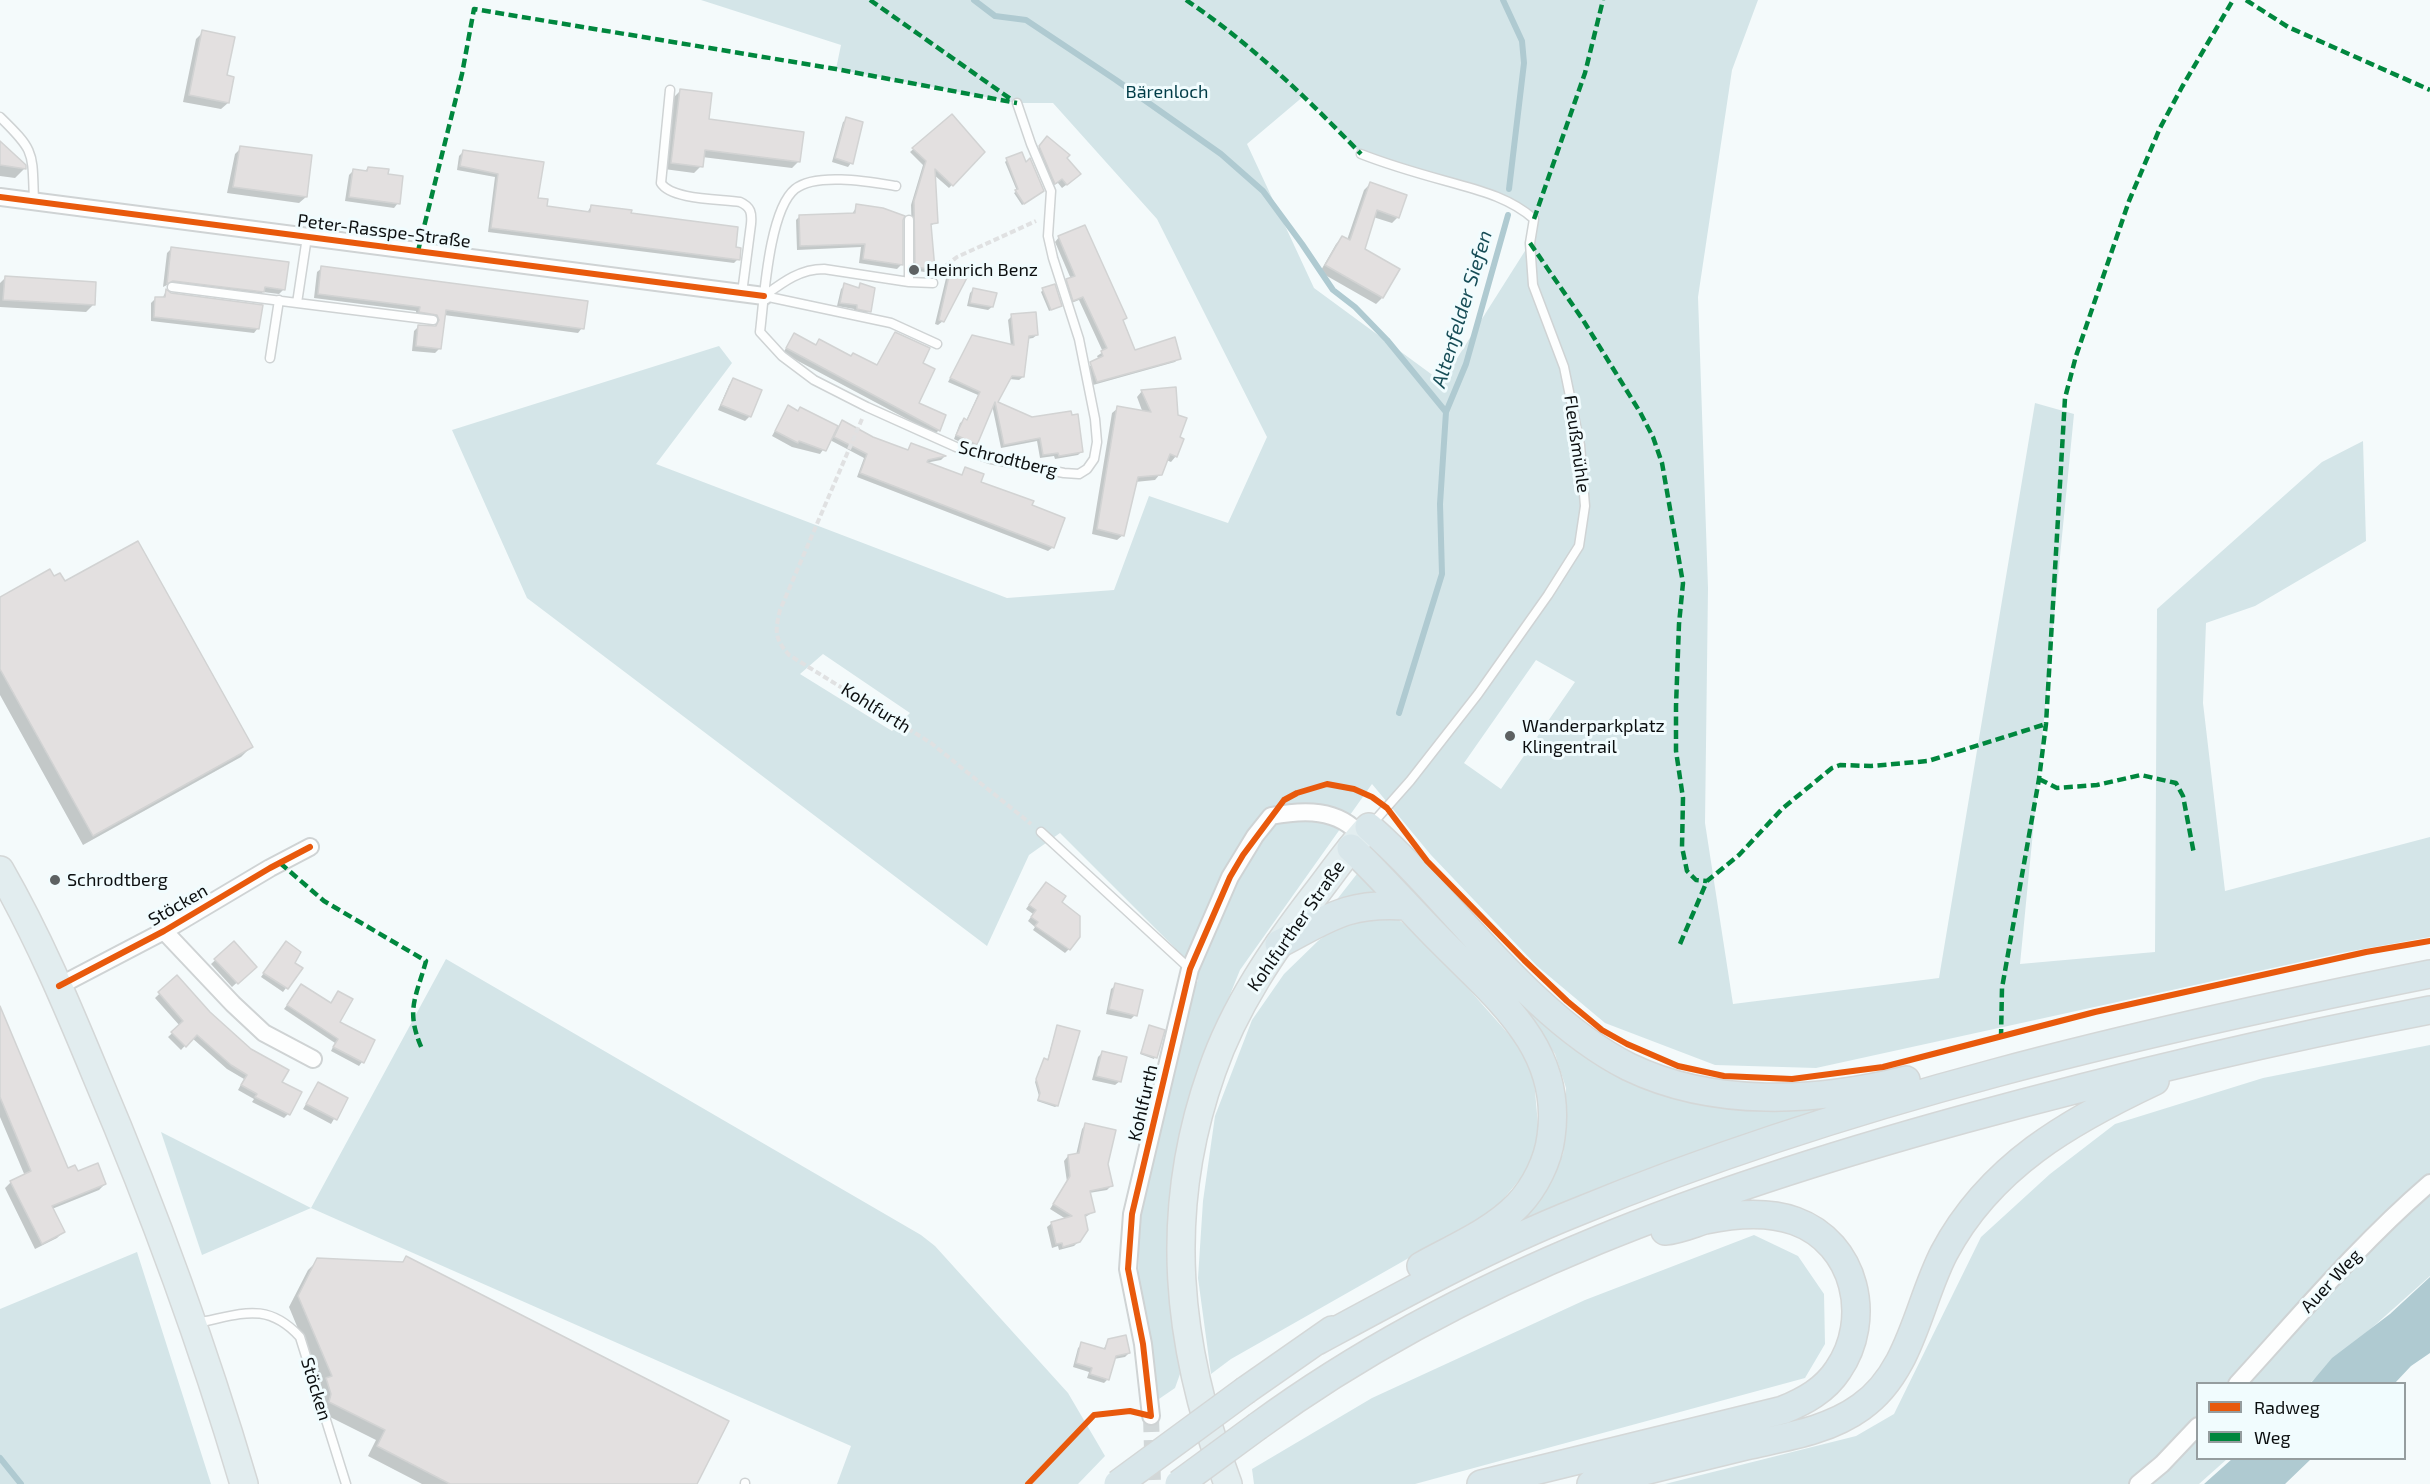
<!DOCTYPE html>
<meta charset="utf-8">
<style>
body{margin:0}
#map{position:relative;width:2430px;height:1484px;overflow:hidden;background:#f4fafb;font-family:"Exo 2",sans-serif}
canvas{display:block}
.legend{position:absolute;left:2196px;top:1382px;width:210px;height:78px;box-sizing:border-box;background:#f1fcfe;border:2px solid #959d9f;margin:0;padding:8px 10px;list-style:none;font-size:18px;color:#0c0f10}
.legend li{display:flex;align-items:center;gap:12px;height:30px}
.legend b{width:30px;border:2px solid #959d9f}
</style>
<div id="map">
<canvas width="2430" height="1484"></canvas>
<ul class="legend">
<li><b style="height:8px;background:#e8590c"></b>Radweg</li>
<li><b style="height:8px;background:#00873e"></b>Weg</li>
</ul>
</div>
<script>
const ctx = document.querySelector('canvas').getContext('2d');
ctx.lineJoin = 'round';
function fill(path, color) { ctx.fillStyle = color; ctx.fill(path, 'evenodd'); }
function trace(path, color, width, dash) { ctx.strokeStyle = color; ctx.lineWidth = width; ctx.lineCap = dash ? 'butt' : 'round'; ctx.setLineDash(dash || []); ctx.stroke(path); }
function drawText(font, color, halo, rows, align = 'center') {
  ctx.font = font + ' "Exo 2",sans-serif'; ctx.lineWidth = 6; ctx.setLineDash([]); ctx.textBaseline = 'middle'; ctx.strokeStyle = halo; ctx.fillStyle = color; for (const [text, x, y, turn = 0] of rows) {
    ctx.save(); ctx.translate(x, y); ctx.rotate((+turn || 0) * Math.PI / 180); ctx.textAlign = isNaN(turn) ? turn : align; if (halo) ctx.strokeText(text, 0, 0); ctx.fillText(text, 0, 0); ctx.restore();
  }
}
const green = new Path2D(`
 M701,0H1758L1732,70L1698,297L1708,588L1705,823L1733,1004L1939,978L2035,403L2074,414L2020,964L2155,952L2157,609L2322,462L2363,441L2366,541L2255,606L2206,623L2203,703L2225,891L2430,837V937L2341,953L1816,1068L1715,1065L1605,1023L1537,966L1431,855L1372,784L1240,970L1202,1064L1169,1221L1170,1295L1180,1374L1175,1388L1156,1401L1138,1275L1140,1215L1185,1011L1198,980L1174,947L1060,833L1029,855L987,946L527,598L452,430L719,346L732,363L656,464L1007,598L1114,590L1149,496L1228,523L1267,437L1157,219L1053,103H1017L836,69L841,45ZM1305,95L1361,154L1519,206L1534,219L1530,243L1442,382L1314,288L1247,144ZM823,654L910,713L892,731L800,674ZM1536,660L1575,682L1501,789L1464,763Z
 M1384,858L1576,1049L1605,1070L1684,1100L1716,1107L1754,1108L1861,1101L1485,1240L1539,1193L1563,1154L1566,1127V1088L1555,1054L1527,1012L1377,863Z
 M1360,870L1378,891L1335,902Z
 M1370,916L1399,920L1428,943L1520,1047L1534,1079L1539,1137L1526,1172L1495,1209L1231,1359L1211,1374L1198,1278L1203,1201L1215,1116L1252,1020L1284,974L1319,940L1343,923Z
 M446,959L921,1235L935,1246L1068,1393L1105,1456L1078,1484H837L851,1446L311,1208L202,1255L161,1132L311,1208Z
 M2430,1045V1276L2310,1383L2198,1384V1458L2227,1459L2199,1484H1665L1856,1436L1894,1414L1981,1237L2050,1174L2115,1124L2263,1078Z
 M1754,1235L1798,1256L1824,1294L1825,1344L1805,1378L1415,1484H1254L1252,1469L1372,1398L1585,1300Z
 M137,1252L211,1484H0V1309Z`);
const water = new Path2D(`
 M2430,1277V1353L2411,1366L2395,1383H2311L2332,1358L2390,1314Z
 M2232,1459V1458L2311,1459L2285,1484H2204Z`);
const shadow = new Path2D(`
 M203,32L225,76L228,103L221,109L183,102L196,39Z
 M680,91L707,121L799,161L792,168L702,157L701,166L694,173L664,169L673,98Z
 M952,116L983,152L949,188L933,174L937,222L930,226L933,270L930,273L913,270L911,205L923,165L910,152Z
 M847,119L851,163L848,167L832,162L843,122Z
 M1043,142L1065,158L1074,179L1062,188L1058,183L1050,187L1035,152Z
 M0,143L25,168L15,178L0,176Z
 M241,148L306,197L299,203L227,193L235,154Z
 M463,152L543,163L536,199L545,207L587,213L591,206L629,214L734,248L738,259L734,263L488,232L495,177L457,170L459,156Z
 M1007,160L1040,193L1022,205L1014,193L1017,191L1005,162Z
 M368,168L387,175L398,203L394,208L345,201L349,175L353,171L364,172Z
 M1370,184L1398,217L1392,223L1373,217L1363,249L1398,270L1382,298L1376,304L1320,272L1336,244L1342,238L1347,240L1364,190Z
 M857,206L901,265L897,269L859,263L861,247L797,250L796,220L800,216L852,214Z
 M1059,237L1125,318L1122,322L1134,352L1179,358L1175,362L1093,385L1087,368L1099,360L1097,356L1103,352L1079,300L1069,304L1063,285L1071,279L1055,242Z
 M172,248L284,289L279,294L263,292L258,296L167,285L163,287L167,253Z
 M322,268L582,328L578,333L444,315L440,348L435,353L412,351L414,331L419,326L436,327L433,319L416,316V311L314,298L317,272Z
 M951,269L943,321L938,325L935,324L947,274Z
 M5,278L93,305L86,312L0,307V283Z
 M845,285L857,289L860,285L869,311L865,315L854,313V309L837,306L841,289Z
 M974,289L992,307L988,310L967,306L970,293Z
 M1043,290L1058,307L1049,311L1041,292Z
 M166,291L171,295L258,328L254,333L151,321V303L155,299H162Z
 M1012,316L1037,335L1033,338L1027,339L1023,377L1019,380L1009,379L996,402L1081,452L1078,455L1055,459L1054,456L1040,458L1037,441L1001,448L992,405L972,448L954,439L960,423L964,420L966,421L978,395L948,382L972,337L1011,346L1008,320Z
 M895,333L920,364L917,403L939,430L935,434L783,353L794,335L816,345L819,341L850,358L876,366Z
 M733,380L750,416L745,421L718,410L729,385Z
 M1142,391L1178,438L1176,456L1171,462L1166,460L1160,474L1155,480L1135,482L1123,535L1117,540L1092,534L1112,413L1118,408L1143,413L1137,397Z
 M788,407L797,412L800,409L838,428L843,422L873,438L907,451L911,445L944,457L941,460L925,463L961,476L966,469L979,483L1063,519L1052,548L1048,551L857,477L864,458L830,440L820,454L792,447L772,436Z
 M54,578L64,583L251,747L241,757L83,845L0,695V598Z
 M1042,887L1059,903L1069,949L1065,953L1033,930L1035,927L1028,921L1033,914L1026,909Z
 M233,944L254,967L232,987L211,964Z
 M282,947L293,963L300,969L283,992L261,977Z
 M177,977L209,1013L280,1083L288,1114L284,1118L252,1102L254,1099L238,1090L244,1079L227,1069L192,1038L181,1050L168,1037L180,1026L155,998Z
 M1116,985L1135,1015L1131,1019L1106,1014L1111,989Z
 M301,986L330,1004L338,993V1023L362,1062L359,1066L331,1051L335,1043L284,1009Z
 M1150,1027L1155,1057L1154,1059L1140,1054Z
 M0,1028L67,1170L105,1184L99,1190L52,1209L63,1232L57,1238L35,1249L5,1188L11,1182L25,1176L0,1117Z
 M1056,1029L1057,1106L1055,1107L1037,1101L1039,1096L1035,1082L1043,1062L1047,1061Z
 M1102,1053L1120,1081L1115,1085L1092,1080L1098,1057Z
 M318,1084L346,1099L331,1124L303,1109Z
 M1086,1124L1107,1164L1111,1186L1107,1190L1089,1193L1093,1212L1084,1218L1079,1241L1074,1246L1059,1250L1058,1246L1052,1248L1047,1227L1052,1223L1066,1219L1050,1209L1067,1182L1064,1161L1068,1156L1076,1155L1082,1129Z
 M406,1258L695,1484H422L368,1456L376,1440L320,1412L317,1389L321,1384L289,1307L308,1270L318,1260L401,1263Z
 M1108,1341L1129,1353L1125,1357L1114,1359L1108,1379L1104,1383L1087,1378L1089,1372L1073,1367L1078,1348L1082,1344L1103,1350Z`);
const stream = new Path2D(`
 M974,0L995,16L1026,20L1116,80L1221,154L1263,191L1302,244L1333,290L1355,307L1387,340L1446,412L1440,504L1442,574L1399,713
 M1503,0L1522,41L1524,63L1509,189
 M1446,412L1466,364L1508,215
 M0,1458L21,1484`);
const building = new Path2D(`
 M202,30L235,37L227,75L234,77L229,103L189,95Z
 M680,89L712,93L709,119L804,132L800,162L705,150L703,167L671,163Z
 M952,114L985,152L953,186L935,169L938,223L931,224L935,270L915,267L914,201L926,161L912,148Z
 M846,117L863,122L853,164L835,158Z
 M1047,136L1070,155L1067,158L1081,174L1067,185L1062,179L1055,184L1039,146Z
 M0,141L26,165V169L0,165Z
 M240,146L312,155L307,197L233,187Z
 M463,150L544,162L538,198L548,199L547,206L590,212L591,205L632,210L631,213L738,227L736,247L741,248L740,260L491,228L498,174L460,166Z
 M1022,152L1026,162L1030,158L1044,191L1024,204L1015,190L1018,189L1006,158Z
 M368,167L389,169L388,174L403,176L400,204L349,197L353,169L367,171Z
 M1370,182L1407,195L1399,218L1377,210L1365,249L1400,269L1383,298L1325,265L1342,236L1350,240Z
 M856,204L883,208L905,216L903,220V265L863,259L865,244L800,246L799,215L855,213Z
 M1085,225L1127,318L1123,320L1135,350L1175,337L1181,359L1097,382L1090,362L1103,356L1101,351L1107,348L1083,297L1073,301L1066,279L1075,276L1058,236Z
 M171,247L289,262L285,290L265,287L264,292L173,281L167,284Z
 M321,266L588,301L584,329L446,310L441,349L416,346L418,325L436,326L439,320L437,315L419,312L420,307L318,294Z
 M951,267L970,272L944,322L939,320Z
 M5,276L96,282L95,305L3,300Z
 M844,283L859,288L860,283L875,288L871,312L857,309V305L840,303Z
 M1055,284L1062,306L1051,310L1042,288Z
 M973,288L997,293L993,307L970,303Z
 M166,289L171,293L263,305L259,329L154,317L155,297H165Z
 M1036,312L1038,335L1029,336L1024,377L1012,376L998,402L1032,417L1071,411L1072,415L1078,414L1083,452L1059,456L1058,453L1043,455L1040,438L1004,445L995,402L977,445L956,435L964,418L967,420L980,392L950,378L972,335L1014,345L1011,314Z
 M895,332L930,348L923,363L935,369L919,403L946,415L940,431L786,348L794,333L816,345L819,339L851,356L853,353L877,365Z
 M733,378L762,390L751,417L721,405Z
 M1176,387L1178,415L1187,418L1180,437L1184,439L1177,457L1170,454L1162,475L1138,477L1124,536L1097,529L1117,406L1151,412L1141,390Z
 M788,405L798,411L800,407L838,426L826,451L799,441L798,443L775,431Z
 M842,420L873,437L908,450L911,443L946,456L928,460L927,462L962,475L965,467L984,474L981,482L1034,501L1032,505L1065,518L1054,548L860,473L867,454L834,437Z
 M138,541L253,747L93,836L0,669V597L50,569L54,576L60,573L65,581Z
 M1046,882L1066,896L1062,902L1080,916V937L1070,950L1035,926L1038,922L1031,917L1036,910L1029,905Z
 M234,941L257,967L238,984L214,959Z
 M286,941L301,952L295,963L303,968L288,989L263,973Z
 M177,975L210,1012L251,1049L289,1070L282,1082L302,1092L290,1115L255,1097L257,1094L241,1085L247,1075L231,1065L197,1035L186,1047L171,1032L183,1021L158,992Z
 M1115,983L1143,990L1137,1016L1109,1009Z
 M301,984L331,1003L338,991L353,999L340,1022L375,1040L364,1063L333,1047L338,1039L287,1005Z
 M0,1006L68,1168L75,1165L78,1171L98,1163L106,1184L52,1206L65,1232L42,1244L10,1181L31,1171L0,1097Z
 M1057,1025L1080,1031L1058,1106L1038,1100L1040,1093L1036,1079L1044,1058L1048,1060Z
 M1149,1025L1165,1030L1157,1058L1141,1053Z
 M1102,1051L1127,1057L1121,1082L1096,1076Z
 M318,1082L348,1098L337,1120L306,1104Z
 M1085,1123L1116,1130L1108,1164L1113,1186L1090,1191L1095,1212L1085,1215L1088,1230L1080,1242L1063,1247L1062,1243L1056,1244L1051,1222L1072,1216L1053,1204L1070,1176L1068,1155L1079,1153Z
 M406,1256L729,1421L697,1484H450L377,1446L385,1430L329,1402L331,1394L326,1378L332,1376L298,1296L317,1258L403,1262Z
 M1126,1335L1130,1353L1116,1356L1109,1380L1090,1374L1092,1368L1076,1363L1081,1342L1105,1349L1108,1339Z`);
const minorTunnel = new Path2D(`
 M1151,1416L1153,1484`);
const path = new Path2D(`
 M939,271L957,257L1036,221
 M862,419L780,610C775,631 774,638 789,655L931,743L1031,824`);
const service = new Path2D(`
 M670,90L661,183C671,200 722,199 740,202C751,207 752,213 751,224L742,293
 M0,117C36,152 32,152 34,201
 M1361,154C1389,165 1417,173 1446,181C1478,190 1509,197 1534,219L1530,243L1533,285L1564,367L1580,445L1585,506L1579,546L1548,595L1478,694L1410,781L1371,825
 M896,186C871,182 816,172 795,189C769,210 764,299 760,332L782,356L814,380L867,407L956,447L991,459L1064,473L1079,474L1087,469L1094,459L1097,442L1095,419L1079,339L1053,258L1048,236L1051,191L1031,144L1017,103
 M307,237L297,303L433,320
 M909,282L933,283
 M172,287L297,303
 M764,296C783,282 800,269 824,269L909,282V220
 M764,296L891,323L937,344
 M270,358L279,300
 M1041,832L1190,969
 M196,1323C240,1315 266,1300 300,1337L346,1484
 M745,1484V1483`);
const minor = new Path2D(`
 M0,197L764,296
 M164,931L233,1004L264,1033L313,1059
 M59,986L164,931L270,868L310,847
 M2237,1384C2300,1315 2360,1243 2430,1183
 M1151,1416L1143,1344L1128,1269L1132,1214L1190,969L1230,877L1255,836L1271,816C1303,810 1338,808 1361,836
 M2138,1484L2162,1464L2198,1426`);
const primary = new Path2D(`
 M0,870C38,936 67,1005 96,1075C153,1209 203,1345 244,1484
 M1228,1484C1176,1346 1162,1212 1212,1071C1234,1007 1274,948 1315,895C1332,873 1347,851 1366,830`);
const trunk = new Path2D(`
 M1369,827C1429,880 1478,946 1537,1000C1565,1026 1595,1050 1629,1067C1714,1108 1817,1102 1906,1080
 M1351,848C1382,877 1410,910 1440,940C1496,997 1564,1048 1551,1137C1548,1161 1535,1187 1518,1205C1492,1232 1453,1248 1421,1266
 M1279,944C1329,918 1347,902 1406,906
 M1317,1341C1402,1295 1487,1248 1577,1212C1848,1100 2143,1031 2430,974
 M1246,1390L1332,1330
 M1258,1426C1467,1273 1717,1187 1964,1119C2118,1077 2273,1040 2430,1010
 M1481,1484L1783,1410C1805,1401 1825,1390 1838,1370C1873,1319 1856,1243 1795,1221C1767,1211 1734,1214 1705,1220C1692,1224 1679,1230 1665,1231
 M1591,1484C1643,1471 1694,1459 1746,1446C1785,1437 1828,1431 1861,1407C1911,1372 1918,1303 1944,1253C1990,1166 2070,1121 2155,1081`);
const trunkBridge = new Path2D(`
 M1118,1484L1246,1390
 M1179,1484L1258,1426`);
const quiet = new Path2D(`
 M870,0L1012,100
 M1186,0C1250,43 1307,98 1361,154
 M2246,0L2288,27L2430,90
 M1534,219L1585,73L1603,0
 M1530,243L1583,320L1640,412L1653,437L1662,463L1683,583L1679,624L1676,706V751L1683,798L1682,847L1687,871L1696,880L1707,881
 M418,251L462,74L474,9L836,69L1017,103
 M2039,779L2057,788L2097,785L2141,775L2176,783L2183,796L2194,854
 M280,863L324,901L426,961C416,998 405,1010 422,1049
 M1680,944L1707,881L1739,855L1783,808L1832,768L1840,765L1871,766L1928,761L2046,724
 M2001,1038L2002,988L2039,779L2046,724L2065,398L2076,356L2129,201L2160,128L2182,87L2233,0`);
const cycleway = new Path2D(`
 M0,197L764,296
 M59,986L164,931L270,868L310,847
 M1028,1484L1094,1415L1130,1411L1151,1416L1143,1344L1128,1269L1132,1214L1190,969L1230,877L1243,855L1284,800L1297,793L1327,784L1354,789L1372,797L1387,808L1427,861L1524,960L1567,1001L1602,1030L1627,1044L1678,1066L1724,1076L1792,1079L1883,1067L2095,1012L2366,952L2430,941`);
const markers = [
 [914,270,6,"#5d6162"],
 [1510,736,6,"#5d6162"],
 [55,880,6,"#5d6162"]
];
const parkNames = [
 ["Bärenloch",1167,92]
];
const streetNames = [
 ["Peter-Rasspe-Straße",384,231,7],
 ["Fleußmühle",1577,444,82],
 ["Schrodtberg",1008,459,14],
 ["Kohlfurth",876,708,32],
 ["Stöcken",178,905,-30],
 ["Kohlfurther Straße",1296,926,-55],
 ["Kohlfurth",1143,1103,-77],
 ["Auer Weg",2331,1281,-47],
 ["Stöcken",316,1389,73]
];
const poiNames = [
 ["Heinrich Benz",926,270],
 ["Wanderparkplatz",1522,726],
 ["Klingentrail",1522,747],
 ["Schrodtberg",67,880]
];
const waterNames = [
 ["Altenfelder Siefen",1462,309,-73]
];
fill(green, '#d4e5e8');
fill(water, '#afcad1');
fill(shadow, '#0003');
trace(stream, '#afcad1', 6);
fill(building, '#e3e0e0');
trace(building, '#d2d3d3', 1.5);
trace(minorTunnel, '#d1d7d8', 16, [16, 8]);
trace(service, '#cfd3d4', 11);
trace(minor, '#cfd3d4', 20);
trace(primary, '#d4d7d7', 30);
trace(trunk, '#d4d7d7', 30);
trace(path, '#e0e1e2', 4, [6, 3]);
trace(service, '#fdfefe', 8);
trace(minor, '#fdfefe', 16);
trace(primary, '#e2edef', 27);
trace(trunk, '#d8e6ea', 27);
trace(trunkBridge, '#d4d7d7', 30, []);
trace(trunkBridge, '#d8e6ea', 27);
trace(quiet, '#00873e', 4.5, [9, 4.5]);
trace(cycleway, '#e8590c', 6);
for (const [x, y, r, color] of markers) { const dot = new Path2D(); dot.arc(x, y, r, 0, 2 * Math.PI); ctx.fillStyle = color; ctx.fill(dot); trace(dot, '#f1fcfe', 2); }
drawText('18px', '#003c47', '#f1fcfe', parkNames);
drawText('18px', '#0c0f10', '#f1fcfe', streetNames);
drawText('18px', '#0c0f10', '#f1fcfe', poiNames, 'left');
drawText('italic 20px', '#174d57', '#f1fcfe', waterNames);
</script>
